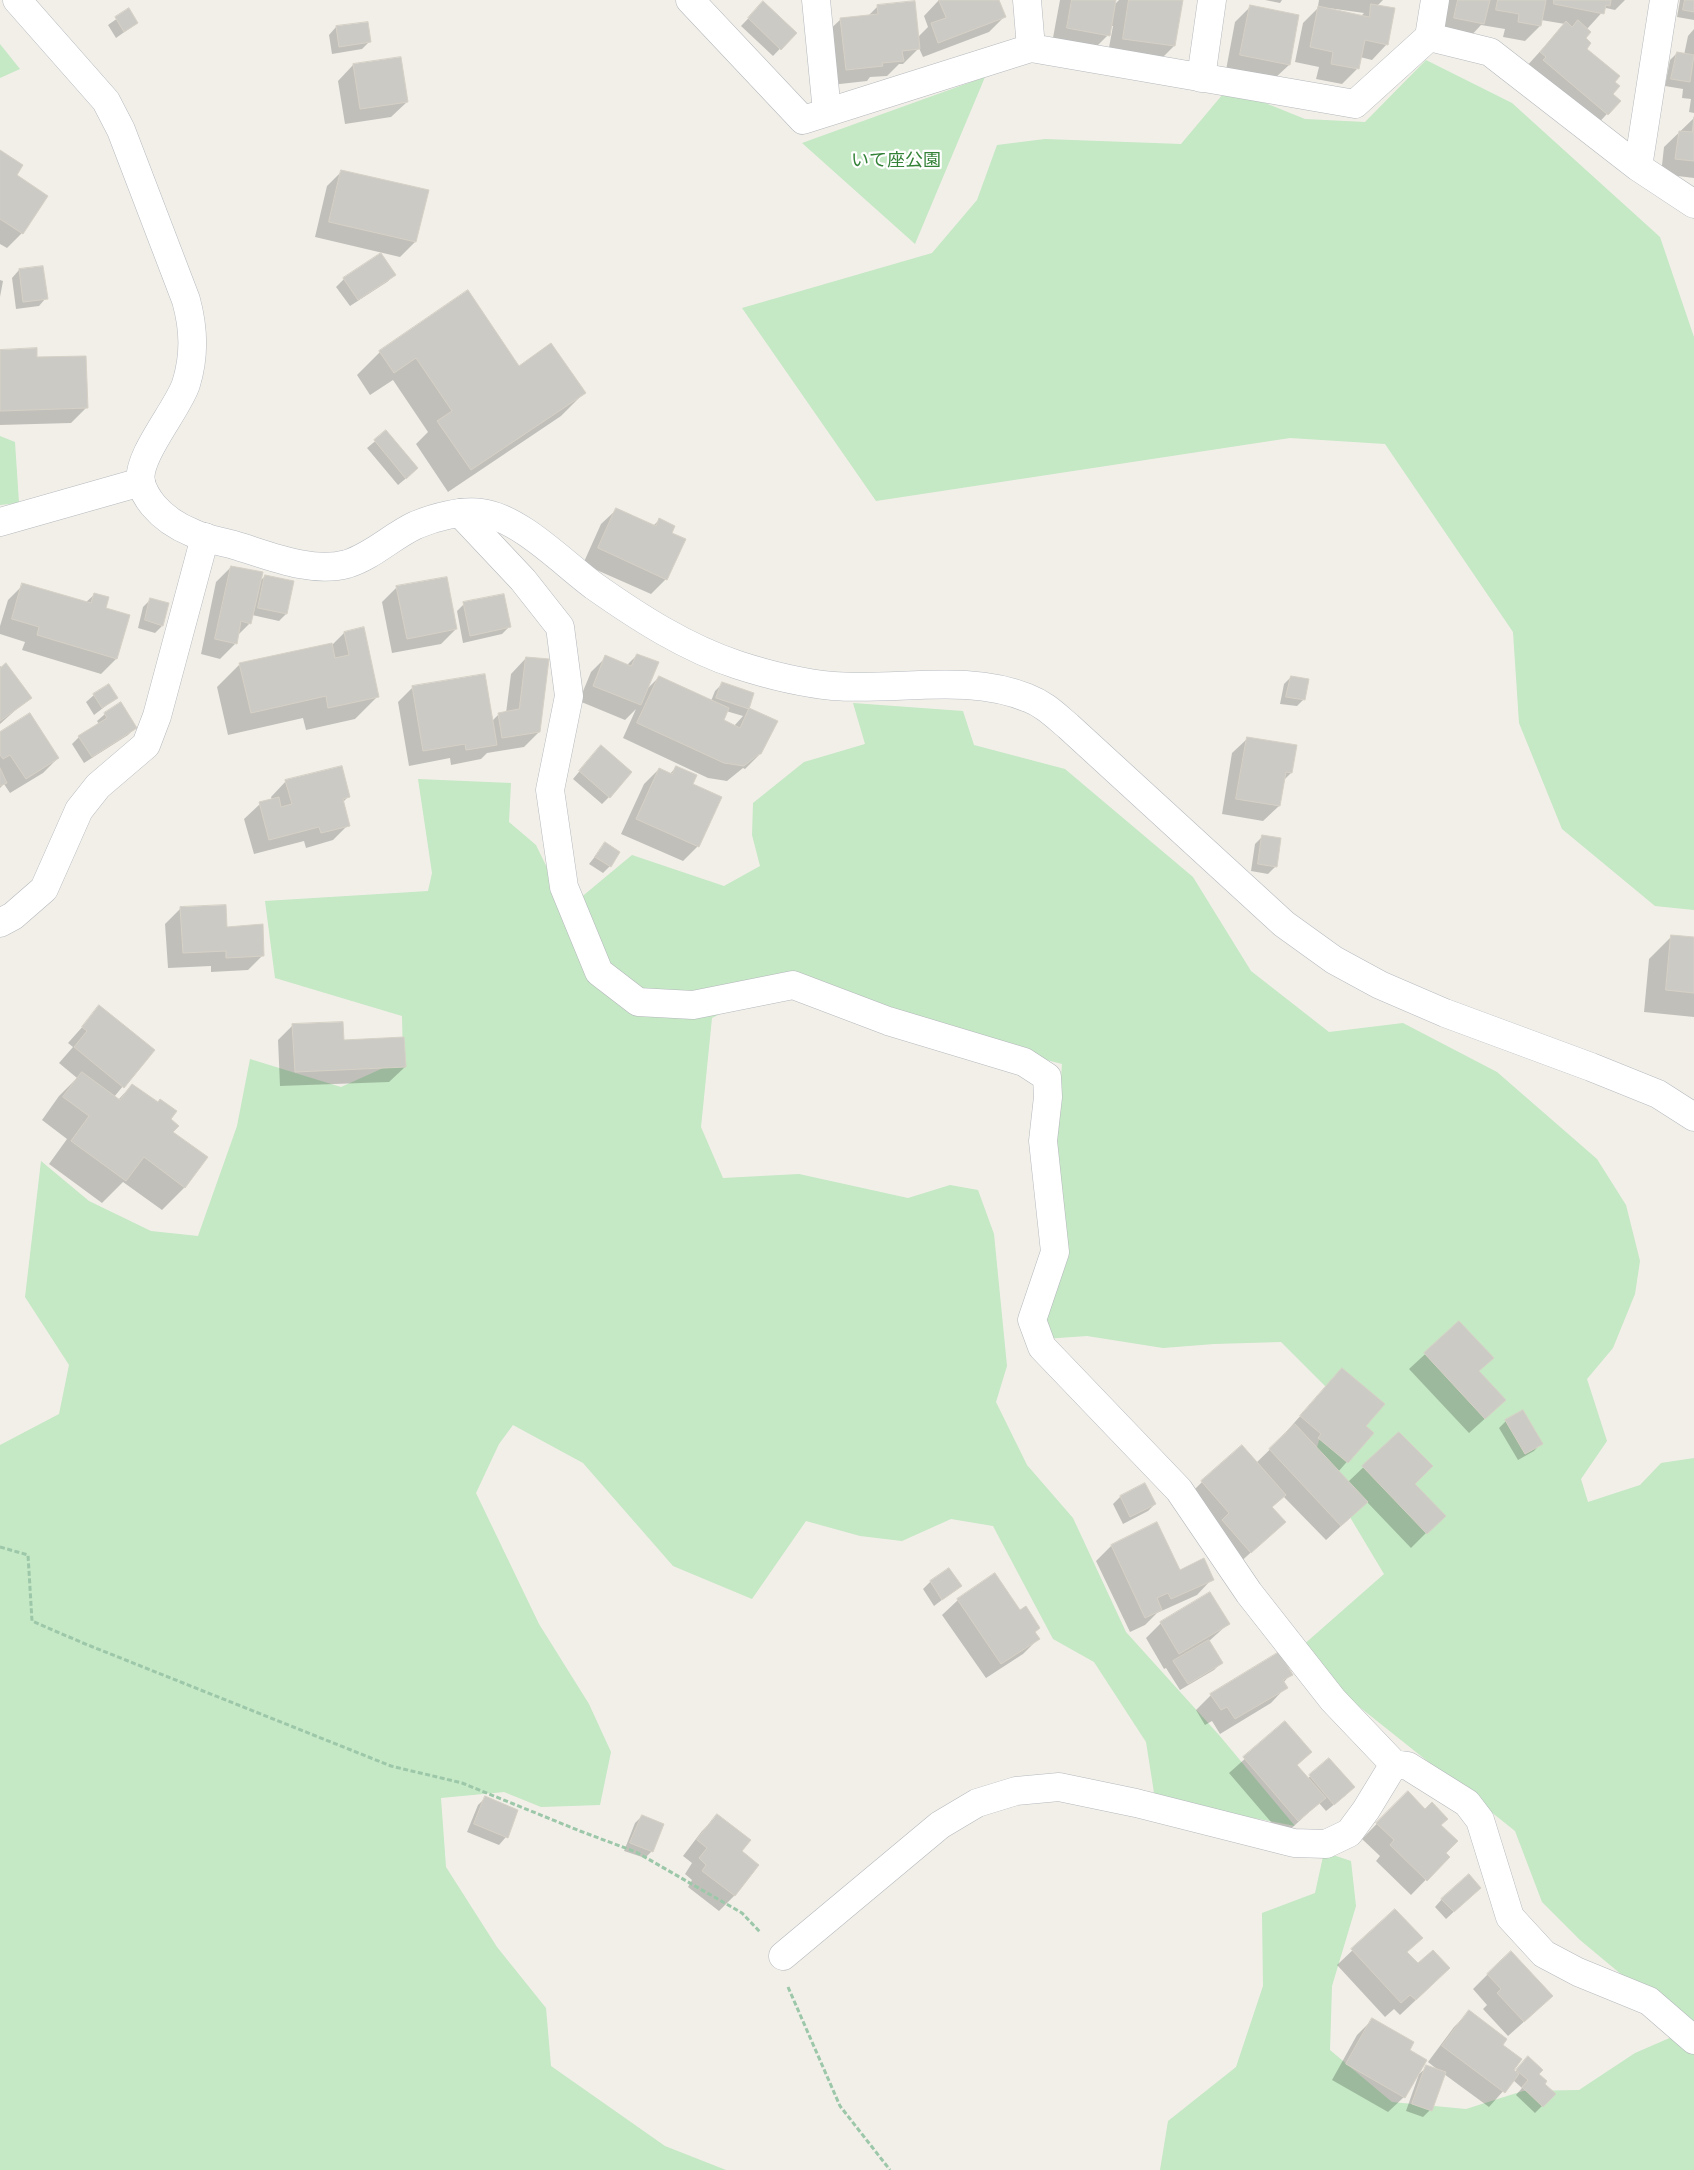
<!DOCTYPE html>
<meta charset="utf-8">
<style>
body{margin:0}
canvas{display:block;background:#f1efe8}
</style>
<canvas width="1694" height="2170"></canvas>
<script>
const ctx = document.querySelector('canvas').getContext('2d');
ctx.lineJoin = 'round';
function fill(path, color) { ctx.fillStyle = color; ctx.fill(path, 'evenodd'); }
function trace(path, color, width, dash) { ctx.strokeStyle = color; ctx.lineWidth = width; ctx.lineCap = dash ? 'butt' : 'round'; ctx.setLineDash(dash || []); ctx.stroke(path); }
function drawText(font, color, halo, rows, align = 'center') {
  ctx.font = font + ' Rubik,"Noto Sans JP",sans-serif'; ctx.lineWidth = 4.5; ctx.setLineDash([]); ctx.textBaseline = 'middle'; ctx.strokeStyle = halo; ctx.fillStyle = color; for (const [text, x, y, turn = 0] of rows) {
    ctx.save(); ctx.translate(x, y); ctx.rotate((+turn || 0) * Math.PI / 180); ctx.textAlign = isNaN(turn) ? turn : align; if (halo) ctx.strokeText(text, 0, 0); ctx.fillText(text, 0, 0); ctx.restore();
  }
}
const green = new Path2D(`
 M0,44L20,69L0,78Z
 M1426,60L1512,103L1660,237L1694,337V910L1655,906L1562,829L1519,723L1513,632L1385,444L1290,438L876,501L742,308L932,253L977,200L997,145L1045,139L1181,144L1228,88L1305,119L1365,122Z
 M985,77L915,244L802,143Z
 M0,436L15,442L19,503L0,505Z
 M853,703L963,711L974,745L1065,769L1193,877L1251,971L1329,1032L1403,1023L1497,1072L1597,1159L1626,1205L1640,1261L1635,1294L1613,1348L1587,1379L1607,1441L1581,1479L1588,1502L1640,1485L1661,1463L1694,1458V2170H1160L1168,2121L1236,2067L1263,1986L1262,1913L1315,1893L1324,1852L1351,1861L1356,1906L1332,1986L1330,2050L1392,2102L1466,2109L1523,2091L1579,2090L1635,2053L1688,2030L1580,1940L1542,1902L1515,1831L1293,1654L1384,1574L1314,1457L1333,1394L1281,1342L1214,1344L1163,1348L1087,1336L1044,1339L1045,1300L1062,1064L963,1038L789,978L712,1018L701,1127L723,1178L799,1174L908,1198L950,1185L978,1190L994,1234L1007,1366L996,1402L1027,1465L1073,1518L1126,1632L1219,1735L1295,1826L1155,1799L1146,1742L1094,1662L1053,1639L993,1526L951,1519L902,1541L860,1536L806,1521L752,1599L673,1566L583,1463L513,1425L499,1444L476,1493L539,1624L589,1704L611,1752L600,1805L541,1807L504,1792L441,1798L446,1867L497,1947L546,2008L551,2066L665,2146L726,2170H0V1445L59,1414L69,1365L25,1297L41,1161L89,1201L151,1231L198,1236L237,1126L250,1059L341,1087L403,1059L402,1016L275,978L265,901L428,891L432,873L418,779L511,783L509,822L536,845L567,909L632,855L724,886L760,866L752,835L753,803L804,762L865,744Z`);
const shadow = new Path2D(`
 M939,0H998L1004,17L989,32L923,57L919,48L903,64H899L887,76L870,77L867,81L831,85L825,34L841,19L868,16L878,6L917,38L928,27L924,16Z
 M1060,0H1115L1114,5L1119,0H1181L1174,46L1159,61L1108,53L1113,26H1110L1108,35L1093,50L1052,43Z
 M1265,0H1282L1280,3Z
 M1319,0H1383L1377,6L1387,44L1372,60L1360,57L1357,69L1342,84L1316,79L1319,67L1295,62L1303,23L1320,6H1318ZM1328,8L1364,13L1361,16L1328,10Z
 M1447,0H1625L1615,10L1606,8L1587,29L1584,39L1585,49L1614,82L1611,94L1619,101L1592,130L1525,68L1565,24L1541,20L1540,26L1525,41L1503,37L1505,29L1481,25L1468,39L1440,33Z
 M1680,0H1694V20L1677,17Z
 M763,3L795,33L773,56L741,26Z
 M1250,7L1298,16L1289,65L1273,80L1226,70L1235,22Z
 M129,10L137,23L116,38L108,25Z
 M336,27L369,42L362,49L332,54L329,35Z
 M1694,29V113L1689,112L1691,99L1682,98L1683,89L1665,86L1670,60L1677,53L1684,55L1688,36Z
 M353,65L407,102L391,117L345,124L338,81Z
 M1694,118V178L1661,174L1664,147Z
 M0,151L15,175L22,233L7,248L0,244Z
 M342,171L415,242L400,257L315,237L327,186Z
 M381,255L395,275L387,282L350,306L336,287L344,279Z
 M41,267L46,298L39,306L16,309L12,278L19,270Z
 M0,280L3,281L0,297Z
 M0,351L36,359L86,408L71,423L0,425Z
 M380,352L519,368L584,393L561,416L448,492L416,444L428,432L393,380L370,395L357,375Z
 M386,432L410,475L398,485L367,448Z
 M617,509L653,526L659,520L670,534L666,579L651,594L583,564L601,524Z
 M231,567L259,582L265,576L286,614L279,621L252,615L250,623L237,636L236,643L220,659L201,654L216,582Z
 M23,585L85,603L95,594L104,609L116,659L101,674L22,650L25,642L0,634V626L8,600Z
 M397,587L456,629L441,644L392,653L382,602Z
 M151,599L162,626L155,633L138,628L143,607Z
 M464,604L509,627L502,634L463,643L457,611Z
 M344,633L378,696L355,719L306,730L303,718L228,735L217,687L240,664L331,646Z
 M637,655L646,690L659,677L711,701L715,691L722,684L753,694L748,709L776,722L760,754L745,769L743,768L727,781L708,778L623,738L636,709L625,720L579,701L591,672L606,657L627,665ZM726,711L743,716L734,726L722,721Z
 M526,658L539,732L524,747L487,753L481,759L451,765L450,758L409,766L398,702L413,687L492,721L499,714L506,713L511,674Z
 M0,668L30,697L0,724Z
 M1291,677L1304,699L1297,706L1280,704L1284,684Z
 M94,695L116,698L94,715L86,702Z
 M105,714L135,728L128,735L84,763L72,744L79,737L99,724L97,721Z
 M0,733L58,758L43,773L10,793L4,784L0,788Z
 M1248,738L1291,773L1283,781L1279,806L1263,821L1222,814L1232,753Z
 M594,754L609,797L602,804L573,779Z
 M676,767L691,784L698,846L683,861L621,834L644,784L659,769L670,774Z
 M286,781L349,796L342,803L348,825L333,840L306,848L304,841L254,854L244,819L260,804L272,800L271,797Z
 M1263,836L1276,866L1268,874L1251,871L1255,844Z
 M605,844L610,866L603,873L589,864Z
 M180,909L226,928L263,955L248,970L211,972V966L168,968L165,924Z
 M1672,936L1694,939V1017L1644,1012L1649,959Z
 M100,1007L153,1050L114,1097L118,1100L132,1085L169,1119L185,1187L162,1210L123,1182L102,1203L49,1164L67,1139L42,1120L59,1096L77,1078L59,1063L73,1047L68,1043Z
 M293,1025L405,1067L389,1082L280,1086L278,1040Z
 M1459,1323L1478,1372L1489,1415L1469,1433L1409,1369Z
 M1342,1369L1364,1426L1372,1433L1338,1472L1348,1482L1399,1433L1413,1484L1444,1515L1411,1548L1367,1502L1326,1540L1283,1496L1271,1508L1284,1522L1235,1567L1187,1497L1202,1482L1256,1463L1287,1433L1286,1432Z
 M1506,1421L1541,1443L1534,1451L1518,1460L1499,1428Z
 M1144,1484L1155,1504L1148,1511L1123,1524L1113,1504L1120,1497Z
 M1157,1524L1179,1572L1212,1579L1197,1595L1157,1613L1145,1625L1130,1632L1096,1561L1111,1546Z
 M995,1575L1038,1639L1023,1654L986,1678L942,1615L958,1600Z
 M930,1582L960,1586L934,1606L923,1589Z
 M1210,1593L1228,1624L1208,1642L1221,1663L1214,1670L1180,1690L1166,1668L1164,1669L1146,1638L1161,1623Z
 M1291,1674L1283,1683L1286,1687L1271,1703L1220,1734L1212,1721L1205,1725L1196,1710L1211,1695Z
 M1285,1723L1311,1752L1296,1766L1307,1779L1329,1760L1346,1795L1326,1811L1319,1803L1283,1836L1229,1773Z
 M1407,1793L1440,1825L1445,1854L1448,1857L1411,1895L1376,1861L1380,1856L1362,1839Z
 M485,1798L506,1837L499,1845L467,1832L478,1805Z
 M642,1816L652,1851L645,1858L624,1851L635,1823Z
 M717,1816L740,1852L758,1865L734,1896L719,1911L688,1887L692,1880L685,1874L692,1863L683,1856L702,1831Z
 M1472,1895L1446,1919L1435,1907L1442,1899Z
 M1395,1910L1406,1953L1434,1983L1400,2015L1394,2009L1385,2017L1337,1965Z
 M1488,1974L1536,2011L1508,2036L1483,2009L1487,2005L1473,1989Z
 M1469,2012L1501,2045L1512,2070L1515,2072L1528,2058L1543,2084L1554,2094L1535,2113L1516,2095L1522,2088L1513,2080L1489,2107L1444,2074L1430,2110L1423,2117L1406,2111L1419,2074L1427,2067L1438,2070L1428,2062L1454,2027Z
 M1373,2019L1408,2051L1404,2097L1388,2112L1332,2080L1357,2035Z`);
const building = new Path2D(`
 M939,0H999L1006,17L938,43L931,23L946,18Z
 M1072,0H1116L1110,36L1067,28Z
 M1129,0H1183L1175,46L1123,39Z
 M1458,0H1490L1484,24L1454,18Z
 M1498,0H1546L1541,26L1518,22L1519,14L1496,10Z
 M1554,0H1611L1610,6L1606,5L1604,14L1554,4Z
 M1685,0H1694V12L1683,10Z
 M763,1L797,33L781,50L748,18Z
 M915,1L920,49L902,51L904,61L882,63L883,66L846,70L840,18L878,14L877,5Z
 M1371,4L1395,8L1388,45L1365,40L1359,69L1331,64L1333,52L1310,47L1318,6L1369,17Z
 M1250,5L1299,15L1290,65L1240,55Z
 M129,8L138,23L124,32L115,17Z
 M1578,20L1591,32L1586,38L1591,43L1587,49L1620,76L1615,82L1620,86L1613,94L1621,101L1608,115L1543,60L1546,57L1540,52L1566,21L1572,27Z
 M368,22L371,42L339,47L336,26Z
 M1677,52L1694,55L1690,82L1671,79Z
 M401,57L408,102L360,109L353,64Z
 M1694,117V161L1675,159L1679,131L1692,132Z
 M0,150L23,165L17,175L48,196L23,234L0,219Z
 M341,170L429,190L416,242L329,222Z
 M381,253L396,275L358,300L343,278Z
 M43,266L48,299L23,302L19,269Z
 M468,290L519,366L551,343L586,393L471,470L437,421L452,411L416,358L394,373L379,351Z
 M37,348V357L86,356L88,408L0,411V350Z
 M386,430L418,468L406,479L374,440Z
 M616,508L656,526L659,518L675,526L672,533L686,539L667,580L598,548Z
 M231,566L263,572L251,624L241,621L237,644L215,639Z
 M265,575L294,581L287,614L258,608Z
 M447,577L457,629L407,639L396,586Z
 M22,583L91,603L94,593L109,597L106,608L130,615L117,659L37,635L39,627L12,619Z
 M504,594L511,627L470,636L463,602Z
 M150,598L169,603L163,626L145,620Z
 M364,627L379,697L328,708L326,696L251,713L239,663L332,643L335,658L349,655L344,632Z
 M637,654L659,662L641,705L593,686L605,655L631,666Z
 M526,657L549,659L540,732L502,738L498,713L519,709Z
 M6,663L32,698L0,721V666L1,667Z
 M485,674L497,745L466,750L465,744L423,751L412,686Z
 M659,676L729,708L724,720L740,728L749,708L778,721L761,754H759L744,766L724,763L637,723Z
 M1291,676L1309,679L1305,700L1286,697Z
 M722,682L754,693L749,709L716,698Z
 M109,684L118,698L102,708L93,694Z
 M121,702L137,728L92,757L78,736L107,718L104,713Z
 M30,713L59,758L26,779L10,755L3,759L0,755V732Z
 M1247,737L1297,745L1292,773L1286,772L1280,806L1236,799Z
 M601,745L632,772L610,798L579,771Z
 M342,766L350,797L343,799L350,826L321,833L319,827L269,840L259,802L279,797L281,807L292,804L285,780Z
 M676,766L697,775L693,784L722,797L699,847L636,819L659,768L672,774Z
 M0,768L7,783L0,786Z
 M1262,835L1281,838L1277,867L1258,864Z
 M605,842L620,852L611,867L595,857Z
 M226,905L227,927L263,924L264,956L226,958V951L183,953L180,907Z
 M1671,935L1694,937V993L1666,990Z
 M99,1005L155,1050L124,1088L74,1047L87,1031L82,1027Z
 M343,1022L344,1040L404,1037L406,1067L295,1072L292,1024Z
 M82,1072L120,1100L132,1084L158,1102L160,1099L177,1111L171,1119L179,1126L173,1132L208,1157L185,1188L144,1157L126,1181L71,1141L89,1116L63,1097Z
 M1459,1321L1494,1358L1479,1371L1506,1400L1485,1419L1424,1353Z
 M1342,1368L1385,1404L1366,1426L1374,1433L1348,1463L1318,1438L1321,1434L1300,1416Z
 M1523,1410L1543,1444L1525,1454L1505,1420Z
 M1295,1424L1368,1502L1341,1526L1269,1449Z
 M1399,1432L1433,1466L1415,1484L1446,1516L1427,1534L1362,1466Z
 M1242,1445L1286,1495L1272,1507L1286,1522L1251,1553L1222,1520L1229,1513L1201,1481Z
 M1145,1483L1156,1504L1130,1517L1120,1496Z
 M1157,1522L1180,1570L1204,1558L1214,1580L1171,1599L1168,1593L1157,1598L1162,1610L1145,1618L1111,1545Z
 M949,1568L962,1586L942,1600L930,1581Z
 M995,1573L1020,1610L1026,1606L1040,1628L1035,1632L1040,1639L1001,1664L957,1599Z
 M1210,1592L1230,1624L1179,1654L1160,1622Z
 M1209,1640L1223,1663L1188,1684L1173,1661Z
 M1279,1652L1293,1675L1283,1680L1288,1688L1235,1719L1227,1707L1221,1710L1210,1694Z
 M1285,1721L1312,1752L1297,1765L1326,1798L1298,1821L1243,1757Z
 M1329,1758L1355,1787L1334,1805L1309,1775Z
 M1408,1791L1425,1809L1432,1802L1448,1819L1441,1825L1458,1841L1446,1853L1450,1857L1427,1881L1390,1845L1394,1840L1376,1823Z
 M485,1796L518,1810L508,1838L474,1824Z
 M717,1814L751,1840L742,1851L759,1865L735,1896L702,1871L706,1865L699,1858L707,1848L697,1840Z
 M642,1815L664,1824L653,1852L630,1843Z
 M1469,1874L1481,1888L1454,1912L1441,1899Z
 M1395,1909L1423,1938L1407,1952L1418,1963L1433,1950L1450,1968L1416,2000L1410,1995L1401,2003L1351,1949Z
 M1511,1951L1553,1996L1524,2022L1497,1993L1501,1989L1487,1974Z
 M1469,2010L1507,2039L1503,2045L1522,2059L1514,2070L1519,2074L1505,2093L1442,2046Z
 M1372,2018L1414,2042L1410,2050L1427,2060L1405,2098L1346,2064Z
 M1528,2056L1543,2070L1539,2074L1547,2081L1545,2084L1556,2094L1543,2107L1522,2087L1528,2080L1516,2070Z
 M1426,2065L1446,2072L1432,2111L1412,2104Z`);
const path = new Path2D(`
 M0,1547L28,1555L32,1621L83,1643L391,1766L462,1783L580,1831L636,1852L742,1913L761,1933
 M788,1987L840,2106L890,2170`);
const street = new Path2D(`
 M690,0L803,120L1031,48L1355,104L1429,37L1490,52L1638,167L1694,204
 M816,0L827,112
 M1027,0L1031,48
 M1429,37L1435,0
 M1201,78L1212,0
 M1638,167L1664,0
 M460,513L523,580L560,627L569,696L550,790L564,887L599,972L638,1002L693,1005L793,985L888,1021L1024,1062L1047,1077L1048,1097L1043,1141L1055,1252L1032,1320L1042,1347L1179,1490L1249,1593L1333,1700L1394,1764L1408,1766L1467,1803L1480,1820L1510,1917L1544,1954L1578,1972L1649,2001L1694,2040
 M0,522L141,482
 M0,923L13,916L44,889L79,810L98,786L146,745L157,716L205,537
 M783,1956L940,1825L977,1803L1016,1791L1059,1787L1136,1803L1294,1843L1326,1844L1349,1833L1366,1810L1394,1764`);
const secondary = new Path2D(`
 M17,0L106,101L121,130L186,300C194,329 195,355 186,384C178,409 135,458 141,483C143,490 149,500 153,505C163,517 178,527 193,533C205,539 220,541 234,545C268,555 311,574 347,564C373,556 392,536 416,525C435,517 462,510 482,513C520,518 563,563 594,586C638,617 686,648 738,665C769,675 801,683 833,686C897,691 967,673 1028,698C1044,704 1055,715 1068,726L1284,924L1334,960L1380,985L1445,1013L1591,1067L1658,1094L1694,1117`);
const parkNames = [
 ["いて座公園",896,161]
];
fill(green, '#c5e8c5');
fill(shadow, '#0003');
fill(building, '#cccac5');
trace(building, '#d6d1c6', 1);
trace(street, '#b5b8bc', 29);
trace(secondary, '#b6babf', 29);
trace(path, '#9cc7a9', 3, [5, 2.5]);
trace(street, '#fff', 28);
trace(secondary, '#fff', 28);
drawText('18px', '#348238', '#fff', parkNames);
</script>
